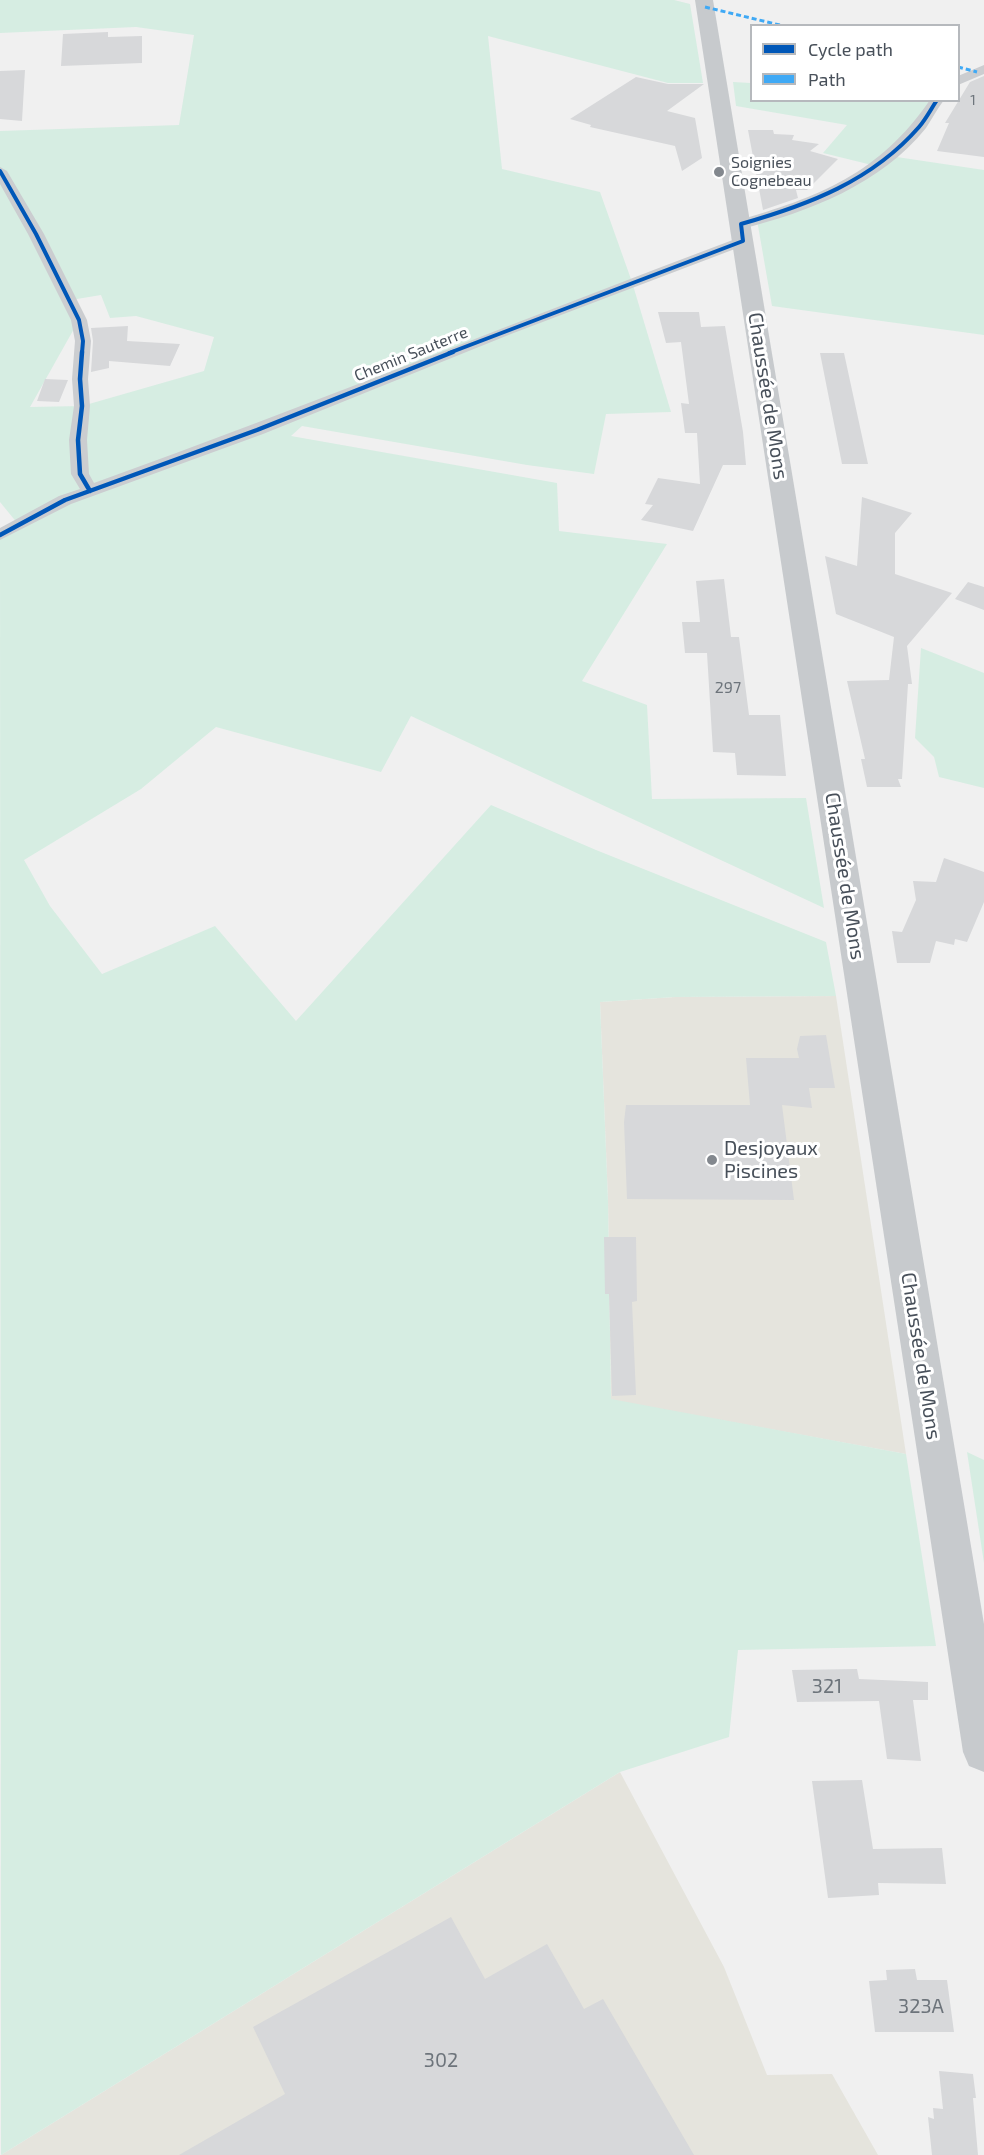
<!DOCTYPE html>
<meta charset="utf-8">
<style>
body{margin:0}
#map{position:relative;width:984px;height:2155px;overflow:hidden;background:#f0f0f0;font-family:"Exo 2",sans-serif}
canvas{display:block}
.legend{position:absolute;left:750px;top:24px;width:210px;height:78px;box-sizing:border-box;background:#fff;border:2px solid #b6b9bd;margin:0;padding:8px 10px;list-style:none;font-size:18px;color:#48505a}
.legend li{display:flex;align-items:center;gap:12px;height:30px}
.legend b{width:30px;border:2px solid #b6b9bd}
</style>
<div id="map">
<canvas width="984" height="2155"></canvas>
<ul class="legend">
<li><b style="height:8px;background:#0057b8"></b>Cycle path</li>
<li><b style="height:8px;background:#3fa9f5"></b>Path</li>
</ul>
</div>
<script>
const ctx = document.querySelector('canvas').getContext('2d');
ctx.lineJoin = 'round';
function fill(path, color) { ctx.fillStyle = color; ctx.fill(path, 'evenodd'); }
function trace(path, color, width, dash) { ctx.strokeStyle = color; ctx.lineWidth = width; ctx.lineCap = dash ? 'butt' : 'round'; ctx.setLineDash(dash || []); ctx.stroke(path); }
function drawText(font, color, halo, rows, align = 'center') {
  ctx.font = font + ' "Exo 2",sans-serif'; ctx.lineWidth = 6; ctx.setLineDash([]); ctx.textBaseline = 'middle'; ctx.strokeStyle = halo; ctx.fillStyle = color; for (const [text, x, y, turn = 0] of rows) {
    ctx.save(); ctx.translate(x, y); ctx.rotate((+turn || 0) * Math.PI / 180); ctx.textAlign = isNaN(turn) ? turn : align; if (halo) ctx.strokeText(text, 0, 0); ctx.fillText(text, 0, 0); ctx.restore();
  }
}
const commercial = new Path2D(`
 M836,996L906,1454L611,1400L608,1201L600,1002L675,997Z
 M620,1772L724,1967L767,2075L832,2074L878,2155H1Z`);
const green = new Path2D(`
 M0,0H674L690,4L703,83H668L488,36L502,169L600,192L632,282L671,412L606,414L594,474L527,465L302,426L291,436L557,483L559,531L667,544L582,681L647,705L652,799L806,798L824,908L411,716L381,772L216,727L141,789L24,860L50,906L102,974L215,926L296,1021L491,805L596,850L826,942L836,996L675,997L600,1002L608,1201L611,1399L906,1454L936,1646L738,1650L729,1737L620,1772L1,2155L0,535L18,524L0,502V131L179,125L194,35L136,27L0,33ZM101,295L110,318L136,316L214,337L204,371L82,406L30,407L79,320L71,300Z
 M733,82L751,83L752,100L937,101L890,156L984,170V335L772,306L757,220L788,211L876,166L823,153L847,125L736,106Z
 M921,648L984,673V788L939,777L934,757L915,738Z
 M967,1452L984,1460V1563Z`);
const building = new Path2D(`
 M108,32V37L142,36V63L61,66L63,34Z
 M25,70L22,121L0,119V71Z
 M984,76V157L937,151L949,123H945L970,82Z
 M636,77L668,84H704L667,111L695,118L702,158L682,171L675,146L590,127L591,125L570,119Z
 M748,130H773L774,134L794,135L792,140L819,144L810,151L838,159L807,190H796L798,198L763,210Z
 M658,312H699L701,327L725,326L743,432L746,465H723L693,531L641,520L653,505L645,504L658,478L700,484L697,433H685L681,403L689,404L681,342L666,343Z
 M128,326L127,341L180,344L170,366L109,361V368L91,372L93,341L91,328Z
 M820,353H844L868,464H842Z
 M45,379L68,380L59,402L37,401Z
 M862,497L912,513L895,533V574L952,593L907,646L912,684H908L902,779H898L901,787H867L861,759H865L847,681L889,680L894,637L836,614L825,556L857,566Z
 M724,579L731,637H739L749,715H780L786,776L737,775L735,753L713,752L707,653H685L682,622H700L696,581Z
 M968,582L984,587V610L955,599Z
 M944,858L984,872V902L967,942L955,939L954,945L936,941L930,963H897L892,931L902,932L916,900L913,881L936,882Z
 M826,1035L835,1088H809L812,1108L782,1105L794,1200L627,1199L624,1122L626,1105H750L746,1058H799L797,1049L800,1036Z
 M604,1237H636L637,1301L632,1302L636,1395L612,1396L609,1294H605Z
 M857,1669L859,1679L928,1682V1700H913L921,1761L887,1759L879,1701L797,1702L792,1670Z
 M862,1780L873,1849L942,1848L946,1884L878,1883L879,1895L828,1898L812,1781Z
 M451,1917L485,1979L547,1944L584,2009L603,1999L694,2155H179L285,2094L253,2027Z
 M915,1969L917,1980H947L954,2032H875L869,1981L887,1980L886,1970Z
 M939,2071L973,2074L976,2098H973L978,2155H932L928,2117L934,2119L933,2108L943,2109Z`);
const minor = new Path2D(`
 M984,65V74L958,85V76Z
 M930,100H944C937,109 932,119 926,128C881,184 809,212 741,229L733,224L736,221C819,197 879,174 930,100Z
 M0,167L7,171L44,234L87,320L91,341L88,379L90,406L87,440L89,474L94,483C310,405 523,319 738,238H748L751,241L748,244L511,334L263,434L71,504L0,540V528L59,496L80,489L71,474L69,440L74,406L72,379L75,341L71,320L28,234L0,184Z`);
const primary = new Path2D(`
 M695,0H713L984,1624V1772L969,1766L963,1752Z`);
const quiet = new Path2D(`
 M705,7L784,26
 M958,67L977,72`);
const cyclewayFar1 = new Path2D(`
 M0,171L36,234L79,320L83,341L82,353
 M449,353L743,241L741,224C808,205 872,181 919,127C926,119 931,109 937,100`);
const cycleway = new Path2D(`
 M82,352L80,379L82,406L78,440L80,474L90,491
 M0,535L65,500L257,430L453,352`);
const markers = [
 [719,172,6,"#83888e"],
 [712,1160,6,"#83888e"]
];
const farNumbernames = [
 ["1",973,100]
];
const farPoinames = [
 ["Soignies",731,163],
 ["Cognebeau",731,181]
];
const farStreetnames = [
 ["Chemin Sauterre",411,354,-22]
];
const numberNames = [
 ["297",728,688]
];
const streetNames = [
 ["Chaussée de Mons",768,396,81],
 ["Chaussée de Mons",845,876,81],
 ["Chaussée de Mons",921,1356,81]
];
const poiNames = [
 ["Desjoyaux",724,1148],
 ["Piscines",724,1171]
];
const nearNumbernames = [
 ["321",827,1686],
 ["323A",921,2006],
 ["302",441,2060]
];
fill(commercial, '#e5e4dd');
fill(green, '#d6ede2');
fill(building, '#d7d8da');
fill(minor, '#cbcdd0');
fill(primary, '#c7cacd');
trace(quiet, '#3fa9f5', 3, [5, 3]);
trace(cyclewayFar1, '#0057b8', 4);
trace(cycleway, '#0057b8', 4.5);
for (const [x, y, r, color] of markers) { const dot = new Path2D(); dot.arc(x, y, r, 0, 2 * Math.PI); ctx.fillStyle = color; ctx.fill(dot); trace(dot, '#fff', 2); }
drawText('14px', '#6d747b', null, farNumbernames);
drawText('16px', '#48505a', '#fff', farPoinames, 'left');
drawText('16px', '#48505a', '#fff', farStreetnames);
drawText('16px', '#6d747b', null, numberNames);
drawText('20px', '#48505a', '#fff', streetNames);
drawText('20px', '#48505a', '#fff', poiNames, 'left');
drawText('20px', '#6d747b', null, nearNumbernames);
</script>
